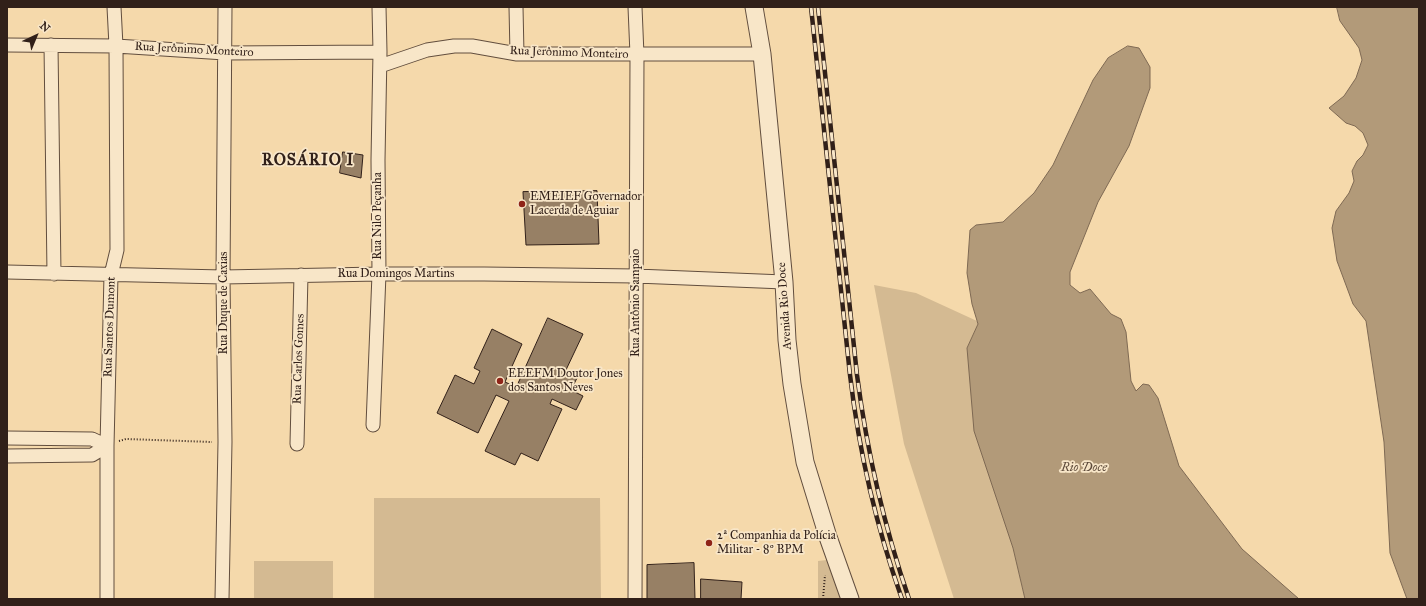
<!DOCTYPE html>
<meta charset="utf-8">
<style>
body{margin:0}
#map{position:relative;width:1426px;height:606px;overflow:hidden;background:#f5d9ab;font-family:"IM FELL Great Primer",serif}
canvas{display:block}
.frame{position:absolute;inset:0;border:8px solid #312019;pointer-events:none}
.north{position:absolute;left:16px;top:16px;width:40px;height:40px;-webkit-text-stroke:3px #f8e6c8;paint-order:stroke;rotate:44deg;font-size:11px;font-weight:700;line-height:16px;text-align:center;color:#312019}
.north::after{content:'';display:block;margin:auto;width:14px;height:18px;background:#312019;clip-path:polygon(50% 0,100% 100%,50% 72%,0 100%)}
</style>
<div id="map">
<canvas width="1426" height="606"></canvas>
<div class="frame"></div>
<div class="north">N</div>
</div>
<script>
const ctx = document.querySelector('canvas').getContext('2d');
ctx.lineJoin = 'round';
function fill(path, color) { ctx.fillStyle = color; ctx.fill(path, 'evenodd'); }
function trace(path, color, width, dash) { ctx.strokeStyle = color; ctx.lineWidth = width; ctx.lineCap = dash ? 'butt' : 'round'; ctx.setLineDash(dash || []); ctx.stroke(path); }
function drawText(font, color, halo, rows, align = 'center') {
  ctx.font = font + ' "IM FELL Great Primer",serif'; ctx.lineWidth = 3.5; ctx.setLineDash([]); ctx.textBaseline = 'middle'; ctx.strokeStyle = halo; ctx.fillStyle = color; for (const [text, x, y, turn = 0] of rows) {
    ctx.save(); ctx.translate(x, y); ctx.rotate((+turn || 0) * Math.PI / 180); ctx.textAlign = isNaN(turn) ? turn : align; if (halo) ctx.strokeText(text, 0, 0); ctx.fillText(text, 0, 0); ctx.restore();
  }
}
const green = new Path2D(`
 M874,285L916,293L977,321L978,324L967,348L1025,599H954L904,444Z
 M374,498H600L601,599H374Z
 M827,560L842,599H818V561Z
 M254,561H333V599H254Z`);
const water = new Path2D(`
 M1337,7H1419V599H1407L1390,553L1384,442L1366,321L1353,304L1337,261L1332,228L1336,211L1349,193L1354,181L1352,171L1357,161L1363,155L1368,145L1363,133L1355,126L1346,123L1329,108L1344,96L1356,78L1362,60L1359,48L1340,21Z
 M1128,46L1139,48L1150,67V88L1129,146L1098,202L1070,272V285L1080,293L1090,289L1111,314L1121,319L1126,332L1131,381L1136,391L1143,384L1149,385L1158,398L1179,466L1242,549L1299,599H1025L1013,548L974,431L967,348L978,324L972,304L967,273L970,230L976,225L1003,222L1034,193L1053,165L1093,80L1108,58Z`);
const building = new Path2D(`
 M343,152L363,155L361,178L340,173Z
 M597,191L599,244L526,245L523,192Z
 M548,318L583,334L565,372L577,378L571,390L583,396L576,410L552,399L550,404L562,409L538,461L521,453L515,465L485,451L509,401L496,395L478,433L437,413L455,375L474,384L480,371L474,368L492,329L522,344L505,382L516,387Z
 M694,563L695,599H647V565Z
 M701,579L742,582L741,599H701Z`);
const path = new Path2D(`
 M119,441L126,439L212,442
 M823,599L825,575`);
const minor = new Path2D(`
 M516,7L517,54
 M7,45L116,46L225,53L380,52
 M51,45L54,274
 M380,66L427,50L454,46H472L517,54H762
 M7,272L223,277L379,274H484L636,276L784,282
 M373,425L379,274L378,160L380,52L379,7
 M7,438L92,439L107,446
 M297,444L301,275
 M7,456L92,455L107,446
 M107,599V446L111,275L117,250L116,46L114,7
 M222,599L225,442L223,277L225,7
 M635,599L637,55L635,7`);
const tertiary = new Path2D(`
 M754,7L762,54L784,282L787,340L792,384L805,462L828,537L850,599`);
const rail = new Path2D(`
 M811,7L850,375C859,452 876,526 902,599
 M818,7L857,375C867,452 884,526 909,599`);
const markers = [
 [522,204,4,"#8f2418"],
 [500,381,4,"#8f2418"],
 [709,543,4,"#8f2418"]
];
const streetNames = [
 ["Rua Jerônimo Monteiro",194,50,3],
 ["Rua Jerônimo Monteiro",569,53,2],
 ["Rua Nilo Peçanha",378,216,-90],
 ["Rua Domingos Martins",396,274],
 ["Rua Duque de Caxias",224,303,-90],
 ["Rua Antônio Sampaio",636,303,-90],
 ["Avenida Rio Doce",785,306,-94],
 ["Rua Santos Dumont",110,327,-88],
 ["Rua Carlos Gomes",299,359,-88]
];
const poiNames = [
 ["EMEIEF Governador",530,197],
 ["Lacerda de Aguiar",530,211],
 ["EEEFM Doutor Jones",508,374],
 ["dos Santos Neves",508,388],
 ["2ª Companhia da Polícia",717,536],
 ["Militar - 8º BPM",717,550]
];
const waterNames = [
 ["Rio Doce",1084,468]
];
const districtNames = [
 ["ROSÁRIO I",308,161]
];
fill(green, '#d4ba92');
fill(water, '#b29a79');
trace(water, '#7e6953', 1);
fill(building, '#978065');
trace(building, '#312019', 1);
trace(minor, '#624e3e', 15);
trace(tertiary, '#624e3e', 19);
trace(path, '#312019', 2, [1, 2]);
trace(minor, '#f8e6c8', 13);
trace(tertiary, '#f8e6c8', 17);
trace(rail, '#312019', 4.5);
trace(rail, '#f8e6c8', 3, [9]);
for (const [x, y, r, color] of markers) { const dot = new Path2D(); dot.arc(x, y, r, 0, 2 * Math.PI); ctx.fillStyle = color; ctx.fill(dot); trace(dot, '#f8e6c8', 1.5); }
drawText('12px', '#312019', '#f8e6c8', streetNames);
drawText('12px', '#312019', '#f8e6c8', poiNames, 'left');
drawText('italic 13px', '#5e4b3b', '#f8e6c8', waterNames);
ctx.letterSpacing = '1px';
drawText('bold 16px', '#312019', '#f8e6c8', districtNames);
ctx.letterSpacing = '0px';
</script>
